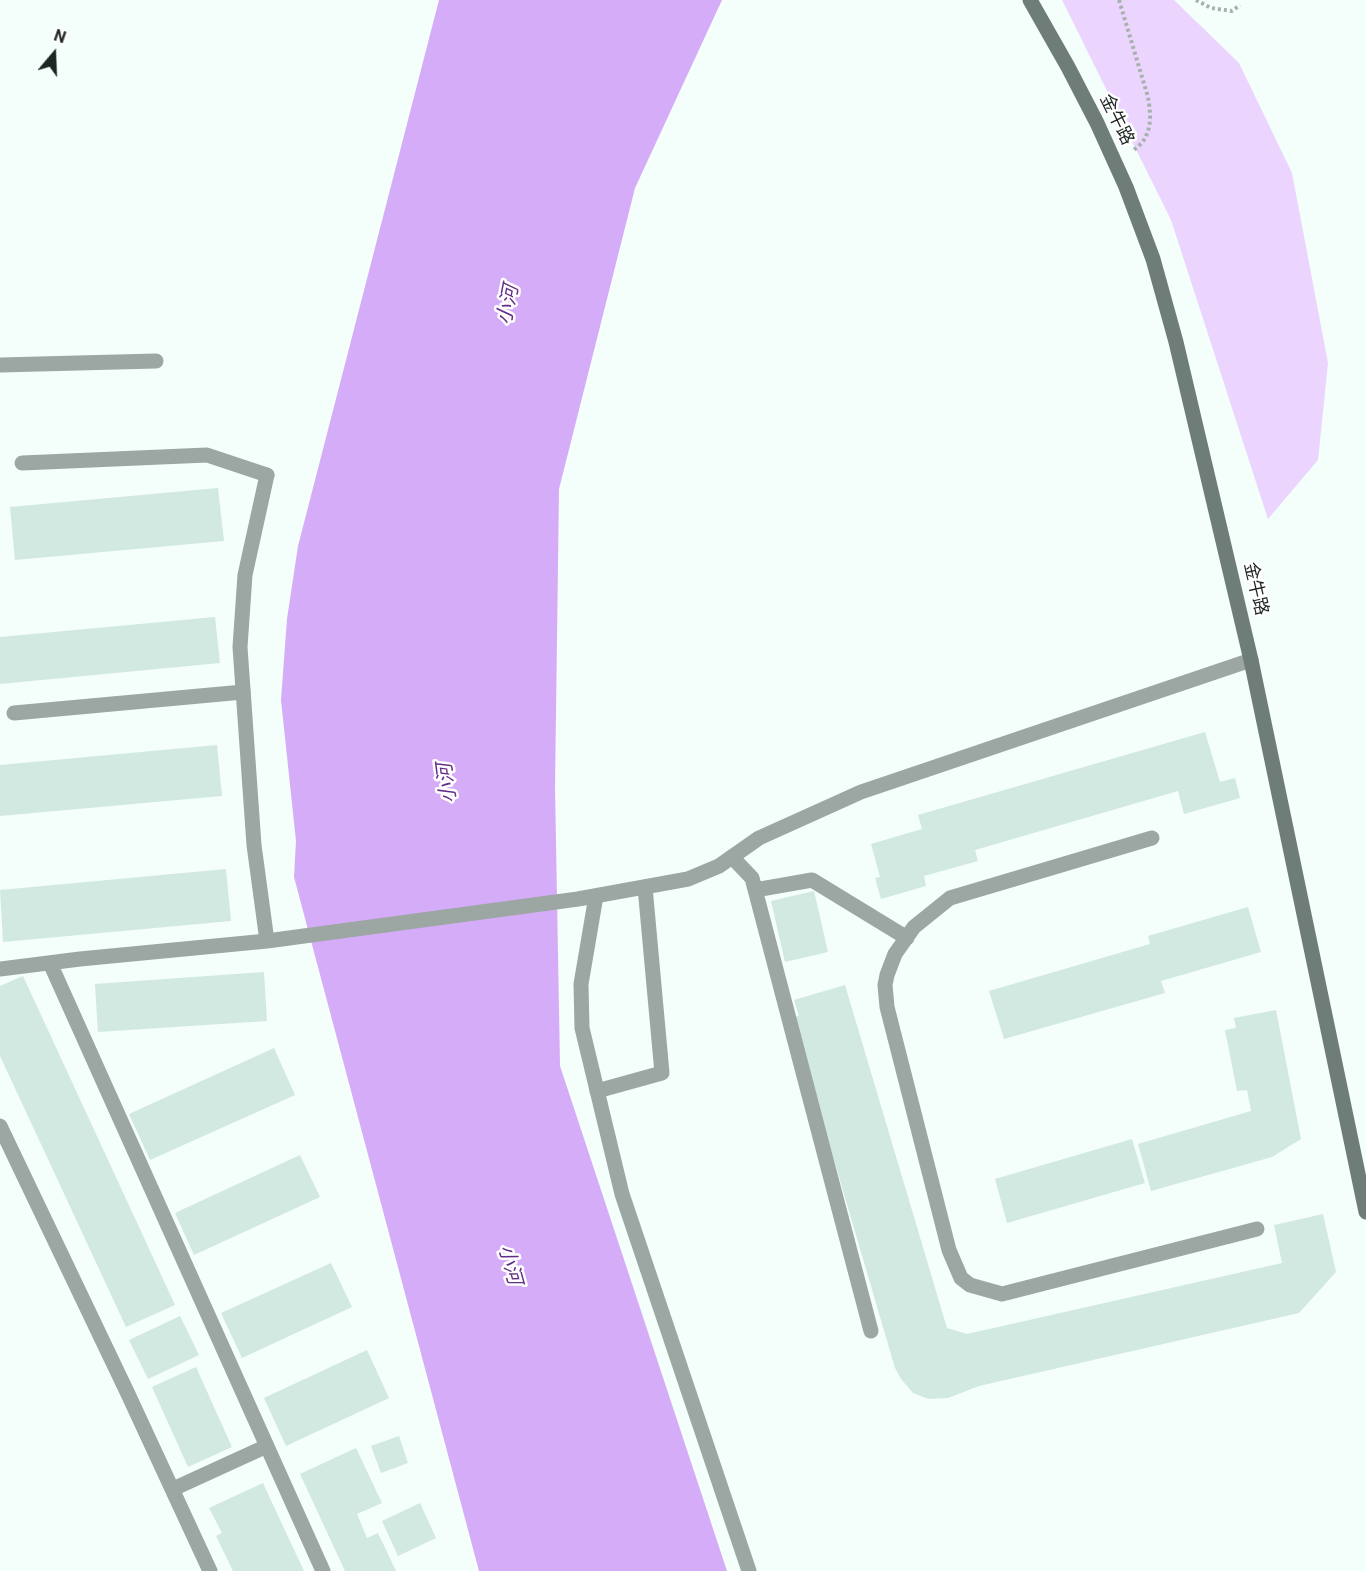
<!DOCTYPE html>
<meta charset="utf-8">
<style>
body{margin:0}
#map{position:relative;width:1366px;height:1571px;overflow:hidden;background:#f4fefa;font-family:Roboto,sans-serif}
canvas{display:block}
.north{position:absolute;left:24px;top:24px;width:60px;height:60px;-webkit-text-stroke:4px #fff;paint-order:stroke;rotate:19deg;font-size:16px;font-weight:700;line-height:24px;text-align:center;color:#1c2521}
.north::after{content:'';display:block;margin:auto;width:21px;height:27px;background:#1c2521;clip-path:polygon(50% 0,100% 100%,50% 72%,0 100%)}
</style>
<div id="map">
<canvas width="1366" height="1571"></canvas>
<div class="north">N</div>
</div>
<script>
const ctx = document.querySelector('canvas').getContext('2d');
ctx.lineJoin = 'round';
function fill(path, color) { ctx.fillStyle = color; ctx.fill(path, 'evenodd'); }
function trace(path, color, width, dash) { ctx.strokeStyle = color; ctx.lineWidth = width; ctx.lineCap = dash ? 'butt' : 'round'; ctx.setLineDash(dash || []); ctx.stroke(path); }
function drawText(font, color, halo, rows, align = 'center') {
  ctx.font = font + ' Roboto,"Noto Sans SC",sans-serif'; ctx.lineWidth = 5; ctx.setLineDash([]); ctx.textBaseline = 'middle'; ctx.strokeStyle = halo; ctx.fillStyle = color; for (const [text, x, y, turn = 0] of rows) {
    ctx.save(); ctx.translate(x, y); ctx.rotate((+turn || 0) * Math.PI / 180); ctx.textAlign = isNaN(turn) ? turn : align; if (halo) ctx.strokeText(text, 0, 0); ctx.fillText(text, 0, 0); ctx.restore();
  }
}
const green = new Path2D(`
 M1062,0H1174L1239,63L1292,173L1328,363L1318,460L1268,519L1171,220Z`);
const water = new Path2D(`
 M439,0H722L635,188L559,489L555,787L560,1066L727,1571H479L294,877L296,841L281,700L287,619L298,546Z`);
const building = new Path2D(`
 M218,488L224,541L15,560L10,507Z
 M215,617L220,663L0,684V637Z
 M1205,732L1220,782L1235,778L1240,798L1184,814L1178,791L975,850L978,861L924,876L926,886L881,899L875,878L880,877L871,844L922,829L918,815Z
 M217,745L222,796L0,816V765Z
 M226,869L231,921L3,942L0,890Z
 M814,891L828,952L785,962L771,901Z
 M1248,907L1261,952L1161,981L1165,993L1004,1039L989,991L1150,944L1148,936Z
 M264,972L267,1021L98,1032L95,984Z
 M23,976L175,1305L126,1327L0,1056V986Z
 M845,985L947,1328L967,1334L1282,1263L1274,1225L1323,1214L1336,1272L1299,1313L979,1386L948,1398L929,1399L913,1393L901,1379L895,1368L792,1017L799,1016L794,1000Z
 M1276,1010L1301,1139L1272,1157L1151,1191L1138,1144L1251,1111L1247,1090L1237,1091L1225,1030L1236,1028L1234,1018Z
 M274,1048L295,1095L150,1160L129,1114Z
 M1132,1139L1145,1183L1007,1223L995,1179Z
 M300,1155L320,1197L194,1255L175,1213Z
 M331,1263L352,1307L242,1358L221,1313Z
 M180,1316L199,1355L148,1379L129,1340Z
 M367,1350L389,1398L286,1446L264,1398Z
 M196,1367L232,1447L188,1467L152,1387Z
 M399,1436L408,1463L381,1473L371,1446Z
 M356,1448L382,1503L357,1514L367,1538L378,1533L396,1571H345L300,1474Z
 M263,1483L275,1509L304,1571H233L216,1536L222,1533L209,1508Z
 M420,1503L436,1538L398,1556L382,1521Z`);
const path = new Path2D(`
 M1119,0L1148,97C1150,109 1152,124 1146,136C1144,142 1137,147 1133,151
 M1196,0L1211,8L1232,11L1240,5`);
const lane = new Path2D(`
 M22,463L207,455L267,475
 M14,713L243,692
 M1152,838L950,898L914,927L895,954L887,975L885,985L887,1007L949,1250L961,1278L970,1285L1002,1294L1257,1229
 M732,857L752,878L871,1331
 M755,890L812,880L907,938
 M597,1091L662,1073L645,887`);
const street = new Path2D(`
 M0,365L156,361
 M267,475L245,575L240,647L254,845L267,941
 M596,896L581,984L582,1028L622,1194L749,1571
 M50,963L323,1571
 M0,969L80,959L267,941L578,899L688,879L719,866L759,838L861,792L1251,660
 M0,1126L128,1394L210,1571
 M173,1489L267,1446`);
const secondary = new Path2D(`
 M1030,0L1068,67L1097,123L1126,187L1153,259L1176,342L1251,660L1366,1212`);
const streetNames = [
 ["金牛路",1116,120,64],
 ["金牛路",1255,589,77]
];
const waterNames = [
 ["小河",509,305,-79],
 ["小河",448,783,-97],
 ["小河",509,1265,75]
];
fill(green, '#ebd5ff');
fill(water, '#d5acf8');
fill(building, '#d1e9e0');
trace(path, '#a7b1ad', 4, [3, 3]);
trace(lane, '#9ca6a2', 15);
trace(street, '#9ca6a2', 15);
trace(secondary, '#6f7d78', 15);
drawText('18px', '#1c2521', '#fff', streetNames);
drawText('italic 20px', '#632e86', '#fff', waterNames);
</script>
